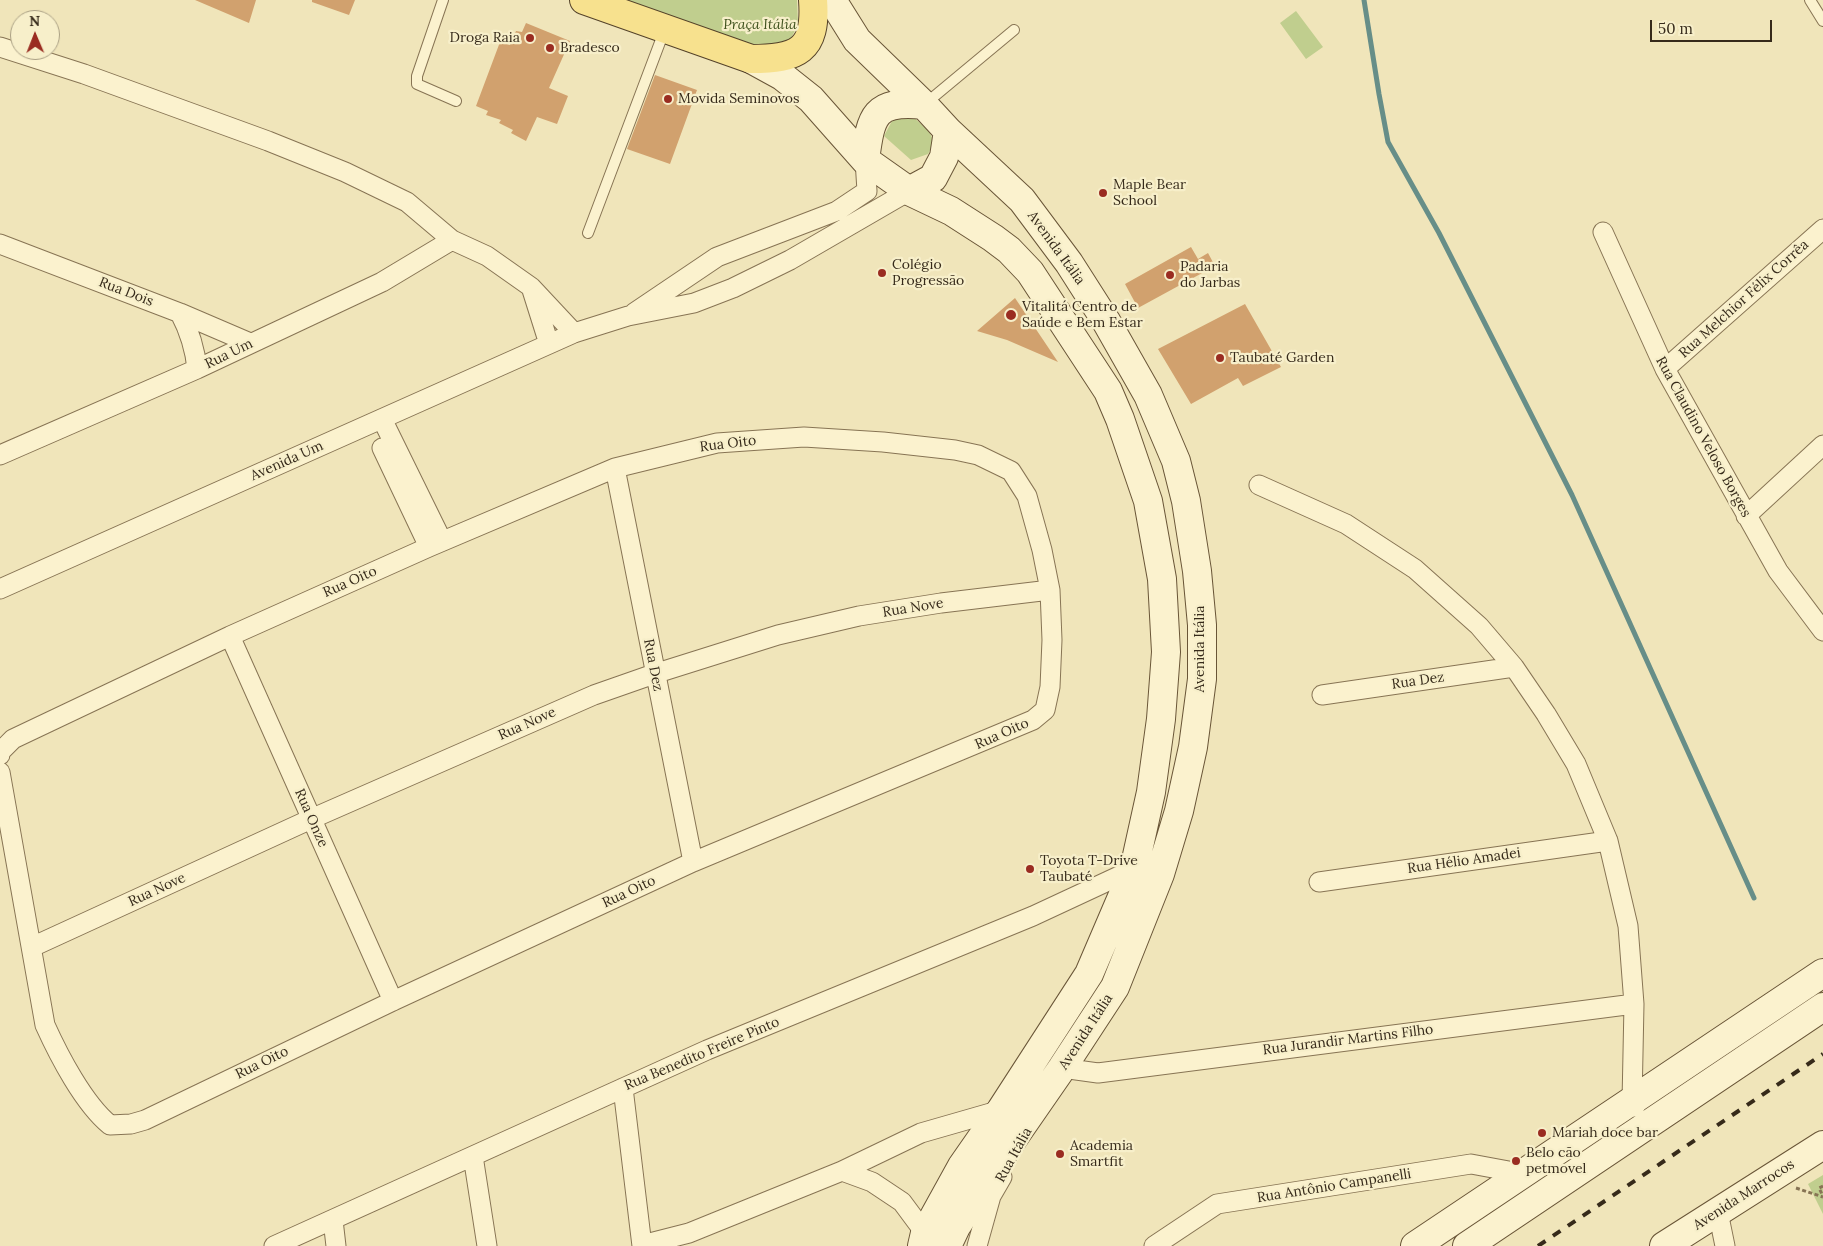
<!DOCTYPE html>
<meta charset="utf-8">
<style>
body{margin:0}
#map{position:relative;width:1823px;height:1246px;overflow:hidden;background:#f0e5ba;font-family:Lora,serif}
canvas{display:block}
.north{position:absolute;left:10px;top:10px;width:50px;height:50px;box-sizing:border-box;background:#f7efca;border:1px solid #aaa084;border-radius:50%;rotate:359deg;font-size:14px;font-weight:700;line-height:20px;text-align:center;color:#362a1a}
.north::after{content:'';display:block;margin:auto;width:18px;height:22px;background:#9a2c21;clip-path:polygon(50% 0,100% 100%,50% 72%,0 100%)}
.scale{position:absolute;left:1650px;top:20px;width:122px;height:22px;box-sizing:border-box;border:2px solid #362a1a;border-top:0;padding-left:6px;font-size:15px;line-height:18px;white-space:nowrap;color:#362a1a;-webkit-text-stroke:4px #f7efca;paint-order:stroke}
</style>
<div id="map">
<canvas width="1823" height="1246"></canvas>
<div class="north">N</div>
<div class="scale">50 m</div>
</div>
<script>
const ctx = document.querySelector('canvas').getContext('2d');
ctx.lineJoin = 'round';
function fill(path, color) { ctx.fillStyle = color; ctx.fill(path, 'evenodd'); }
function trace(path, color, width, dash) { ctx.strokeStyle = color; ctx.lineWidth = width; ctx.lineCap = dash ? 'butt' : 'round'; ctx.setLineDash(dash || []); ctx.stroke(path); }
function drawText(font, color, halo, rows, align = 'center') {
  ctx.font = font + ' Lora,serif'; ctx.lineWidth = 4.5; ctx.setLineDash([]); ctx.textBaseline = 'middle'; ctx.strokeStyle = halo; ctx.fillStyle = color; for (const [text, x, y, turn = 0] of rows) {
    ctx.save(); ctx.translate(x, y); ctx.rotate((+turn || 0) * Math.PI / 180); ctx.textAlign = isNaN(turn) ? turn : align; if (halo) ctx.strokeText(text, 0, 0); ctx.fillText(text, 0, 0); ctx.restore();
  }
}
const green = new Path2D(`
 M616,0H797L798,25L790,40L771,52Z
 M1296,11L1323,47L1306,59L1280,23Z
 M911,115L929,131L934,142L928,154L911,160L884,136L893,119Z
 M1823,1175V1214L1808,1184Z`);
const stream = new Path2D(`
 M1364,0L1379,94L1388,142L1439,233L1572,495L1754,898`);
const building = new Path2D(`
 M195,0H256L249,23Z
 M312,0H355L349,15L312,2Z
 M526,23L570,41L549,88L568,96L557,124L537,117L526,141L511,133L513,130L499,123L501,120L486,115L488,111L476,106L500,42L510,45L516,31L522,32Z
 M655,75L697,90L670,164L627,149Z
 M1191,247L1198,259L1208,253L1215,266L1138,308L1125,284Z
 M1015,298L1058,362L1007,340L977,331Z
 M1245,304L1281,367L1243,386L1238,378L1191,404L1158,349Z`);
const path = new Path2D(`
 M1823,1186L1819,1188L1823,1196
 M1796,1188L1823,1197`);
const lane = new Path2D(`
 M443,0L417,76V84L456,101
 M1810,0L1823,21
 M925,104L1014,30
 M588,233L665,29`);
const street = new Path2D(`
 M0,47L84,74L268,141L345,172L407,202L452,240L487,256L531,287L574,333
 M1603,232L1665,369L1778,571L1823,631
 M0,244L180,313L250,343
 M532,290L549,344
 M180,313C190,332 195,348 197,369
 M634,313L717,257L837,211L867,191L865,160
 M1665,369L1823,229
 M382,419L442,541
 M382,448L429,547
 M0,455L197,369L382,282L452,240
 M615,468L693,862
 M1259,485L1346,524L1415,569L1479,626L1514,667L1546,714L1576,764L1608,841L1628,926L1634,1004L1632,1102L1635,1107
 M1746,516L1823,445
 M0,589L574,333L628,316L694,303L733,288L790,260L909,191
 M230,636L393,1001
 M1322,695L1514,667
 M0,755V752L13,739L230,636L429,547L615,468L717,443L804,437L883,442L955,450L978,455L1011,471L1027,496L1042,550L1050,590L1052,640L1050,687L1045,710L1033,720L693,862L393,1001L145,1120L131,1124L110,1125C84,1104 59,1056 45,1025L0,772
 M1319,882L1608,841
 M32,947L311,819L594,695L654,674L778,635L859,616L941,603L1050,590
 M1058,1077L1062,1068L1098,1073L1634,1004
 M623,1088L642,1246
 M473,1156L487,1246
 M842,1171L872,1182L902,1202L925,1233
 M1718,1212L1725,1246
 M333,1220L336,1246
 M642,1245L689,1233L842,1171L921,1133L1001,1110
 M274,1246L707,1050L1033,916L1134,869
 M977,1246L991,1196L1002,1177
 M1154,1246L1217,1204L1471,1164L1525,1174`);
const secondary = new Path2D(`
 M832,0L857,40L924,105L948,131L1022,200L1069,263L1106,321L1148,395L1176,461L1186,501L1197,571L1202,625V679L1193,747L1179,811L1160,874L1115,987L1062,1068L1008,1146L956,1227L947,1246
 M751,59L782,76L811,99L865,160L909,191L951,211L993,238L1009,250L1030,272L1108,391L1120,419L1148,501L1162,579L1166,652L1161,719L1151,792L1134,869L1089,974L1001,1110L962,1166L925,1233L922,1246
 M865,160C871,115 874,100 924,105
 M909,191L933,178L944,157L948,131
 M1415,1246L1823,973
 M1467,1246L1823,1007
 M1664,1246L1823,1145`);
const primary = new Path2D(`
 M584,0L751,59C797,59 817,51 813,0`);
const rail = new Path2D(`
 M1538,1246L1823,1054`);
const markers = [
 [530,38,5,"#9a2c21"],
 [550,48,5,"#9a2c21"],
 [668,99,5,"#9a2c21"],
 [1103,193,5,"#9a2c21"],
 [882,273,5,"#9a2c21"],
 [1170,275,5,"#9a2c21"],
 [1011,315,6,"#9a2c21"],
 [1220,358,5,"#9a2c21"],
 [1030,869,5,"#9a2c21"],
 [1542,1133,5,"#9a2c21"],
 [1060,1154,5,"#9a2c21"],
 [1516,1161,5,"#9a2c21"]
];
const parkNames = [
 ["Praça Itália",760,25]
];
const poiNames = [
 ["Droga Raia",520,38,"right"],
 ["Bradesco",560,48],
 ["Movida Seminovos",678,99],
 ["Maple Bear",1113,185],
 ["School",1113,201],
 ["Colégio",892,265],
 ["Progressão",892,281],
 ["Padaria",1180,267],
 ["do Jarbas",1180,283],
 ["Vitalitá Centro de",1022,307],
 ["Saúde e Bem Estar",1022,323],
 ["Taubaté Garden",1230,358],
 ["Toyota T-Drive",1040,861],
 ["Taubaté",1040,877],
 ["Mariah doce bar",1552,1133],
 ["Academia",1070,1146],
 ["Smartfit",1070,1162],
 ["Belo cão",1526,1153],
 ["petmovel",1526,1169]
];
const streetNames = [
 ["Avenida Itália",1056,248,54],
 ["Rua Dois",126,292,21],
 ["Rua Melchior Félix Corrêa",1744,299,-42],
 ["Rua Um",229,354,-26],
 ["Rua Claudino Veloso Borges",1703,437,61],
 ["Rua Oito",728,444,-7],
 ["Avenida Um",287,461,-24],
 ["Rua Oito",350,582,-24],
 ["Rua Nove",913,608,-9],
 ["Avenida Itália",1200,649,-90],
 ["Rua Dez",653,665,79],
 ["Rua Dez",1418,681,-8],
 ["Rua Nove",527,724,-24],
 ["Rua Oito",1002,734,-24],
 ["Rua Onze",311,818,66],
 ["Rua Hélio Amadei",1464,861,-8],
 ["Rua Nove",157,890,-25],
 ["Rua Oito",629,892,-25],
 ["Avenida Itália",1086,1032,-57],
 ["Rua Jurandir Martins Filho",1348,1040,-7],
 ["Rua Benedito Freire Pinto",702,1054,-23],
 ["Rua Oito",262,1063,-26],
 ["Rua Itália",1014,1155,-61],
 ["Rua Antônio Campanelli",1334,1186,-9],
 ["Avenida Marrocos",1744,1195,-33]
];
fill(green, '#c0ce8e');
trace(stream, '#678e88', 5);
fill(building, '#d1a16e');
trace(lane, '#877454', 12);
trace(street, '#877454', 21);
trace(secondary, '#695537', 30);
trace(primary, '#544229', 30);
trace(path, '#877454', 3, [4, 2.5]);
trace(lane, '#fbf2ce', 10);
trace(street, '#fbf2ce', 19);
trace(secondary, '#fbf2ce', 28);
trace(primary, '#f7e18e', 28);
trace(rail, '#362a1a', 4, [9, 9]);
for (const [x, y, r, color] of markers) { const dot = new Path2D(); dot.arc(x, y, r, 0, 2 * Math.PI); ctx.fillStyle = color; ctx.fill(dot); trace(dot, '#f7efca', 2); }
drawText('italic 14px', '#41531f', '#f7efca', parkNames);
drawText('14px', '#362a1a', '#f7efca', poiNames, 'left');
drawText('14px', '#362a1a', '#f7efca', streetNames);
</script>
